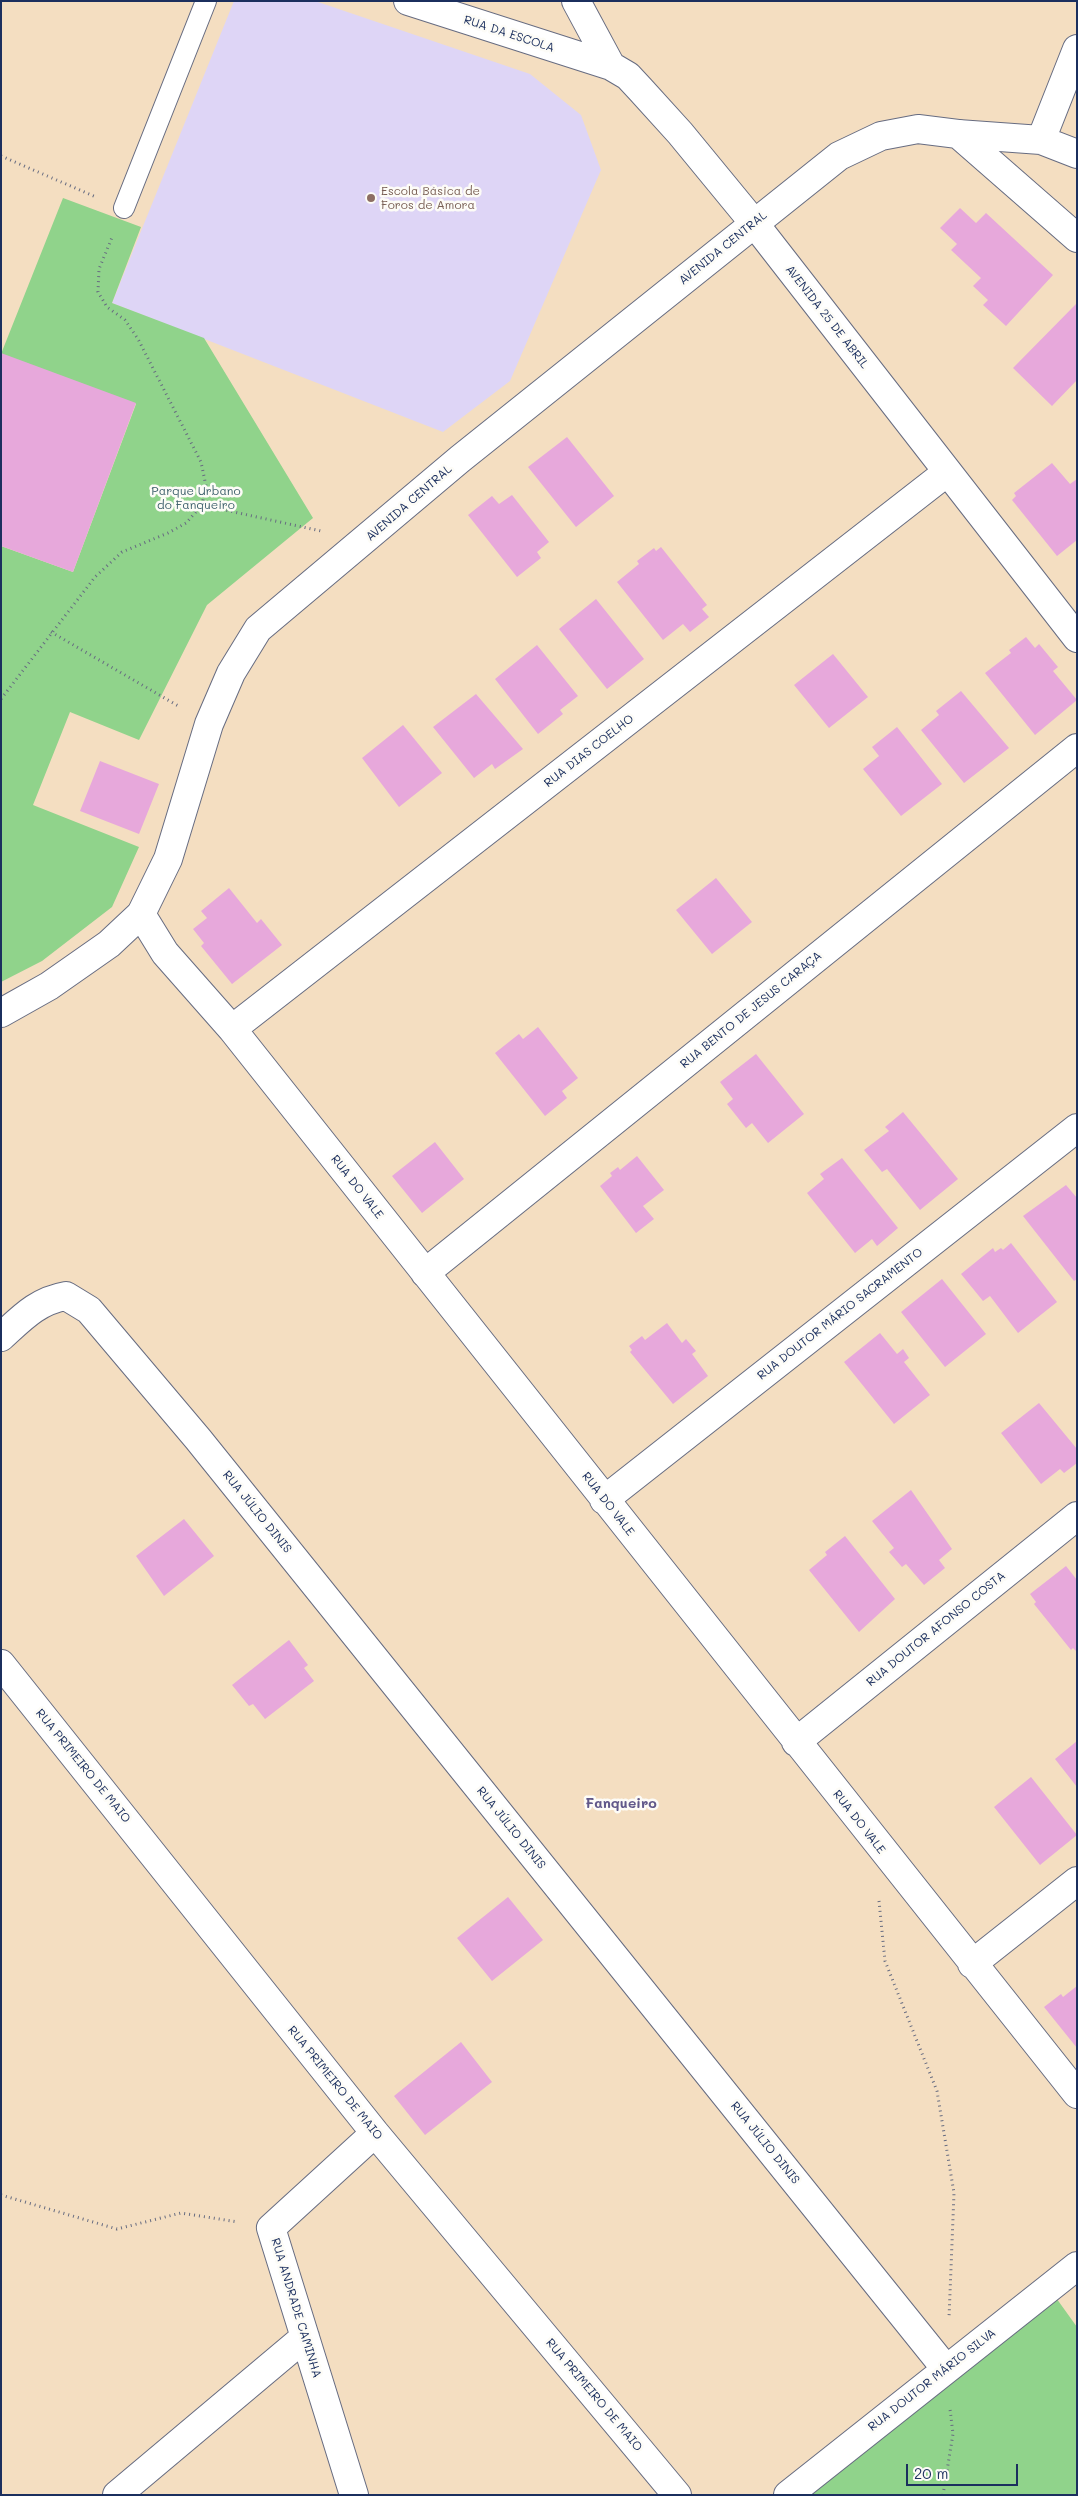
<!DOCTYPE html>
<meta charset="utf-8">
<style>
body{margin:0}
#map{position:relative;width:1078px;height:2496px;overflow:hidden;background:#f4dec1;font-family:Mali,sans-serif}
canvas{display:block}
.frame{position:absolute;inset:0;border:2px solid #1b2f5e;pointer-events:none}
.scale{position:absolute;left:906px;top:2464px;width:112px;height:22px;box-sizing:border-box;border:2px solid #1b2f5e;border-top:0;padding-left:6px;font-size:15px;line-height:18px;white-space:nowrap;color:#1b2f5e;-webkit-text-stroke:4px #fdfcf7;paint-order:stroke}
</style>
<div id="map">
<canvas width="1078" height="2496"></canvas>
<div class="frame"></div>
<div class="scale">20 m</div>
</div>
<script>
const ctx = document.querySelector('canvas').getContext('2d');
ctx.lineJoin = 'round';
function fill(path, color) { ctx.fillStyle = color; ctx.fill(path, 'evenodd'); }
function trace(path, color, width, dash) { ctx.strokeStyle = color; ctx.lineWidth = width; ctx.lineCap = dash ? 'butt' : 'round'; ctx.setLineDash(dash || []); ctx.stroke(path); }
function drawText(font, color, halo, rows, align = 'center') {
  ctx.font = font + ' Mali,sans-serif'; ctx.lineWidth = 5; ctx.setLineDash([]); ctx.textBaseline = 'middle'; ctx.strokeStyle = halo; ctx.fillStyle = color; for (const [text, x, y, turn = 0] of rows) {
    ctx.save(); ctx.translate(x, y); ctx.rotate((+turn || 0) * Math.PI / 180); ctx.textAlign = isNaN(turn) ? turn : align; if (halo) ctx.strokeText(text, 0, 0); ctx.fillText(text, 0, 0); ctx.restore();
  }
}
const built = new Path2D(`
 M234,1H315L530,74L581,115L601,170L510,381L443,432L112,303Z`);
const green = new Path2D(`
 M63,198L141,227L112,303L204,338L313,518L207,605L139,740L70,712L33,805L139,847L112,907L42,961L1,982V546L73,572L136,404L1,354Z
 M1049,2288L1077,2327V2495H788Z`);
const building = new Path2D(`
 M960,208L976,223L986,213L1053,275L1006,326L983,305L988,300L973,286L981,278L951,250L957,244L940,228Z
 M1077,303V380L1052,406L1013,368Z
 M1,353L136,403L73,572L1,546Z
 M567,437L614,496L576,527L528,467Z
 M1052,463L1070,484L1077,479V540L1057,556L1012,500L1016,496L1014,493Z
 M512,495L549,542L537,552L541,558L517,577L468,515L492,496L499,504Z
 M661,547L707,605L702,609L709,617L690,632L683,624L663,640L617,582L639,564L637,561L654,548L656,551Z
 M596,599L644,659L607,689L559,629Z
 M1026,637L1035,648L1039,644L1058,667L1053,671L1077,700L1035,735L985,673L1011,653L1009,650Z
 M537,645L578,696L560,710L563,714L538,734L495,679Z
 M833,654L868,697L829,728L794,685Z
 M961,691L1009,748L964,783L921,730L939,715L936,711Z
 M476,694L523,749L495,769L492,764L474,778L433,727Z
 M403,725L442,773L399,807L362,758Z
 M897,727L942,784L901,816L863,769L879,756L872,747Z
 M100,761L159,784L139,834L80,811Z
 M716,878L752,922L712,954L676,910Z
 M229,888L257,923L261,919L282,945L232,984L201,946L204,943L193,929L207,918L201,911Z
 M538,1027L578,1078L562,1091L567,1098L545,1116L495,1053L519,1034L523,1039Z
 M756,1054L804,1114L768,1143L752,1123L746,1128L727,1104L733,1099L720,1082Z
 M903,1112L958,1179L920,1210L887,1169L882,1172L864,1150L889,1131L885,1127Z
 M435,1142L464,1179L422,1213L392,1176Z
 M637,1156L664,1190L643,1206L654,1219L636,1233L600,1186L612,1176L610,1173L618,1167L620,1170Z
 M842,1158L898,1228L877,1246L872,1239L855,1253L807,1193L824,1179L820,1174Z
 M1066,1185L1077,1198V1279L1074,1281L1023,1216Z
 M1011,1243L1057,1302L1018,1333L990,1296L983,1301L961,1274L993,1248L995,1252L1001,1248L1003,1250Z
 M942,1279L986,1334L945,1367L901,1312Z
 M667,1323L682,1343L686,1339L696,1351L692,1354L708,1376L673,1404L630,1352L632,1350L629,1346L642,1336L645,1340Z
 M880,1333L897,1354L903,1349L909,1358L904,1362L930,1395L894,1424L844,1362Z
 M1039,1403L1077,1449V1463L1064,1473L1060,1469L1041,1484L1001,1433Z
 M911,1490L952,1549L939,1560L945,1568L924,1585L906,1564L902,1567L889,1552L894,1548L872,1521Z
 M184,1519L214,1556L164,1596L136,1556Z
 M845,1536L895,1599L859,1632L809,1570L827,1555L825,1552Z
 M1066,1566L1077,1580V1652L1073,1648L1071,1650L1034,1604L1036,1602L1030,1594Z
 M289,1640L308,1665L304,1668L314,1681L265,1719L253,1704L249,1706L232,1685Z
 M1077,1741V1787L1055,1759Z
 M1031,1777L1077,1835L1040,1865L994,1807Z
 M508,1897L543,1940L492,1981L457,1938Z
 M1077,1986V2048L1044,2007L1061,1994L1063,1997Z
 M461,2042L492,2082L425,2135L394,2096Z`);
const path = new Path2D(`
 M1,156L96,197
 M202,505L321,531
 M51,632L180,707
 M1,699L95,577L122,552L168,533L186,523L202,505L206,486L201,462L138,339L125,320L107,307L98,292L99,269L113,235
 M879,1901L885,1961L937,2091L954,2193L949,2318
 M1,2195L117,2229L181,2213L238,2222
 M943,2495L953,2434L950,2409`);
const service = new Path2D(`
 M124,208L206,1`);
const minor = new Path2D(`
 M408,1L611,66
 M576,1L611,66L628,76L641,90L680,133L754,223L1077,638
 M958,134L1041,140L1077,154
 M1041,140L1077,49
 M141,914L165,953L232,1029L1077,2094
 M232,1029L946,473
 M425,1273L1077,748
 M1,1337C22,1318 37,1301 66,1296L89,1310L198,1439L946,2369
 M604,1500L1077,1128
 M1,1664L375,2133L677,2495
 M796,1742L1077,1516
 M972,1964L1077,1881
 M117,2495L305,2337
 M354,2495L271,2228L375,2133
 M788,2495L1077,2266`);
const tertiary = new Path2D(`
 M1,1013L49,986L109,944L141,914L168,859L209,724L231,673L258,629L460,459L839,156L881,136L918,129L958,134L1077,238`);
const markers = [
 [371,198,5,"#8d6e63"]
];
const streetNames = [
 ["RUA DA ESCOLA",509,34,18],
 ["AVENIDA CENTRAL",723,248,-39],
 ["AVENIDA 25 DE ABRIL",827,317,52],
 ["AVENIDA CENTRAL",409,503,-41],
 ["RUA DIAS COELHO",589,751,-38],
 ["RUA BENTO DE JESUS CARAÇA",751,1010,-39],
 ["RUA DO VALE",357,1187,52],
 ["RUA DOUTOR MÁRIO SACRAMENTO",840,1314,-38],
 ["RUA DO VALE",608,1504,52],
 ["RUA JÚLIO DINIS",257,1512,51],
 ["RUA DOUTOR AFONSO COSTA",936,1629,-39],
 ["RUA PRIMEIRO DE MAIO",83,1766,51],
 ["RUA DO VALE",859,1822,52],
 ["RUA JÚLIO DINIS",511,1828,51],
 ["RUA PRIMEIRO DE MAIO",335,2083,51],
 ["RUA JÚLIO DINIS",765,2143,51],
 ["RUA ANDRADE CAMINHA",296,2308,73],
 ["RUA DOUTOR MÁRIO SILVA",932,2380,-38],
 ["RUA PRIMEIRO DE MAIO",594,2395,50]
];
const educationNames = [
 ["Escola Básica de",381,191],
 ["Foros de Amora",381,205]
];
const parkNames = [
 ["Parque Urbano",196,491],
 ["do Fanqueiro",196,505]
];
const neighbourhoodNames = [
 ["Fanqueiro",621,1804]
];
fill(built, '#ded5f6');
fill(green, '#90d38b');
fill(building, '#e7a8db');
trace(service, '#676c81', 22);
trace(minor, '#676c81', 30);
trace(tertiary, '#676c81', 30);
trace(path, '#676c81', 3, [1, 4]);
trace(service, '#fff', 20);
trace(minor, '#fff', 28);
trace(tertiary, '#fff', 28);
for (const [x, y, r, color] of markers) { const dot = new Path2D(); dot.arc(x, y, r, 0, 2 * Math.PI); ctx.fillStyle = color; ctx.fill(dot); trace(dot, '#fdfcf7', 2); }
drawText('12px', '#1b2f5e', '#fdfcf7', streetNames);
drawText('12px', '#785e54', '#fdfcf7', educationNames, 'left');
drawText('12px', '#3e606c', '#fdfcf7', parkNames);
drawText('bold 14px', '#62598a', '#fdfcf7', neighbourhoodNames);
</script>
